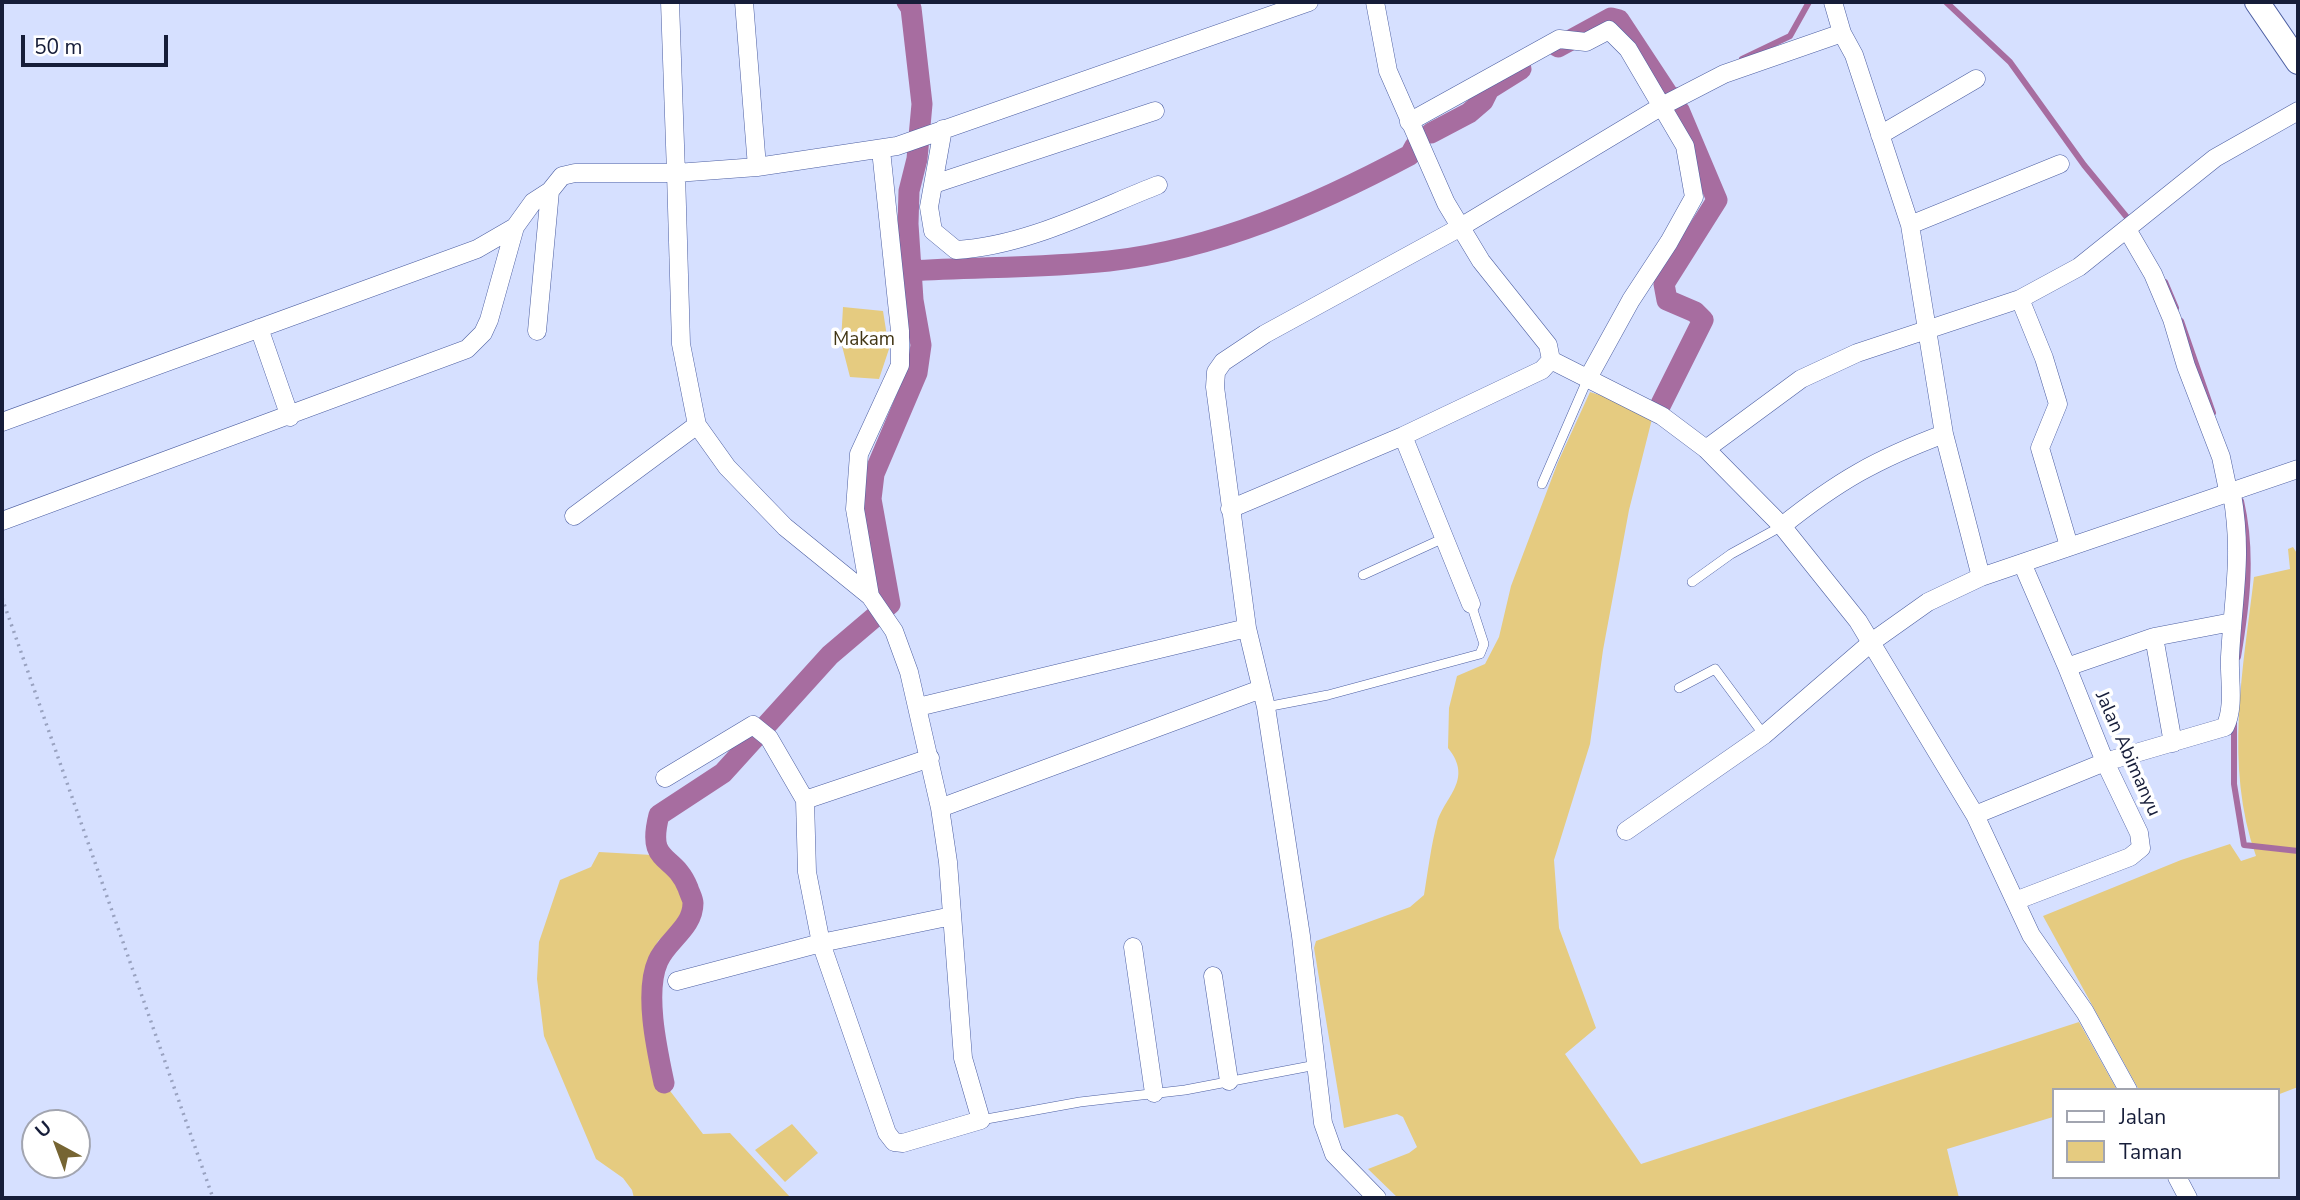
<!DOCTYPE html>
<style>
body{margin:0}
#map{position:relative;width:2300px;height:1200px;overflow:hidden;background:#d6e0ff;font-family:"Nunito Sans",sans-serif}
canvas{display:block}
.frame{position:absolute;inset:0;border:4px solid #161d39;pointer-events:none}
.legend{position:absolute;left:2052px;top:1088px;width:228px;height:91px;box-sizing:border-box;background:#fff;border:2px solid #a2a5b0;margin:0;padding:9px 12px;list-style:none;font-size:21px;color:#161d39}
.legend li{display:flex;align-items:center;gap:14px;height:35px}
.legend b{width:35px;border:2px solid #a2a5b0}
.north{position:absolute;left:21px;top:1109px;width:70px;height:70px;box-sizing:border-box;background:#fff;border:2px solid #a2a5b0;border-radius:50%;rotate:319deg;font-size:19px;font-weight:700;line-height:28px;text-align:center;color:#161d39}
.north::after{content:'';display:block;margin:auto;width:24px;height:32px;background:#766533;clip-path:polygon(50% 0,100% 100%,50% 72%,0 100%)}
.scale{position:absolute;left:21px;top:35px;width:147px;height:32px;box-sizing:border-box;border:4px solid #161d39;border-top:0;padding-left:9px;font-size:21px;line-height:24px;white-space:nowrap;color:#161d39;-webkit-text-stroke:5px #fff;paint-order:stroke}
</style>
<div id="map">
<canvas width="2300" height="1200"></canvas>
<div class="frame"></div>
<ul class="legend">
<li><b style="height:9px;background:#fff"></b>Jalan</li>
<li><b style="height:19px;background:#e5cb80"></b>Taman</li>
</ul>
<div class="north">U</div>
<div class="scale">50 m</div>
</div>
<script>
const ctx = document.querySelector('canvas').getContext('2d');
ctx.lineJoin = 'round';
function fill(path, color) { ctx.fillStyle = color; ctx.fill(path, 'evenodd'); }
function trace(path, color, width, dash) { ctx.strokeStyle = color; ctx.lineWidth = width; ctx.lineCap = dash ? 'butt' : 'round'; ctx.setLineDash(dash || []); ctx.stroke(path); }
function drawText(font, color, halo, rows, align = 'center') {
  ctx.font = font + ' "Nunito Sans",sans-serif'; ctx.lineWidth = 7; ctx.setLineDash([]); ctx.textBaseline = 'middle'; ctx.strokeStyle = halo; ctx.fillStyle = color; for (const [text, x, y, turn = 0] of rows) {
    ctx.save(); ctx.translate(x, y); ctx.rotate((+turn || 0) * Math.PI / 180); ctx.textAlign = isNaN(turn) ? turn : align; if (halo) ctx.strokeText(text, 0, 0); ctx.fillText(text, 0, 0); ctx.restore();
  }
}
const green = new Path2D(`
 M843,307L883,311L889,349L879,379L850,377L841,342Z
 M1590,392L1619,401L1652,419L1629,510L1603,650L1590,744L1554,860L1559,928L1596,1028L1565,1054L1641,1164L2079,1022L2117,1090H2053V1117L1947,1149L1959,1198H1398L1368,1169L1409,1153L1417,1147L1403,1117L1397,1114L1344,1128L1314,948L1316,941L1410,907L1424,895C1428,871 1431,846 1437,823C1444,797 1474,780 1448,748L1449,708L1457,676L1485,664L1499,637L1511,586L1558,462Z
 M2293,547L2298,555V1087L2277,1095V1090H2139L2043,916L2181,860L2230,844L2241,861L2256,856C2224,766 2243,669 2254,577L2290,569L2288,549Z
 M599,852L652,855L678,880L685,904L674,927L658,941L649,963L646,1030L659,1084L664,1083L703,1134L730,1133L791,1198H634L632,1190L623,1178L596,1159L544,1036L537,979L539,942L560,880L591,867Z
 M792,1124L818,1153L785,1182L755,1150Z`);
const stream = new Path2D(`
 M1946,2L2010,62L2084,165L2130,221
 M1742,59L1790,36L1809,2
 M1666,92L1679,90
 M2165,282L2176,308
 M2181,321L2213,413
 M2238,657C2247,604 2253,553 2241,501
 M2234,723V784L2244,845L2298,851`);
const canal = new Path2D(`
 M1558,47L1611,18L1619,20L1669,96
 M1431,133L1469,113L1483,101L1489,89L1521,69
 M911,271C976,267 1043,268 1109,261C1216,249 1316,205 1410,155L1415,146
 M1660,406L1703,320L1695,312L1667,300L1664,284L1717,200L1679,110
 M664,1083C657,1050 644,992 658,961C667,940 693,928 693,903C693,899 689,892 688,888C674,852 646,866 659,815L723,773L830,655L890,604L871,499L874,474L917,373L921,345L913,300L908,224L909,191L917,159L922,104L911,8L907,2`);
const path = new Path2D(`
 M2,598L213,1198`);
const lane = new Path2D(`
 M1542,484L1588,378
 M1363,575L1444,538
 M1692,582L1731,554L1782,526
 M1679,688L1715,669L1764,735
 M1266,707L1328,695L1480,654L1484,644L1471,604
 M981,1120L1080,1102L1185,1090L1316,1065`);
const street = new Path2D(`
 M670,2L676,173L757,167L897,146L1309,2
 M744,2L757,167
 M1833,2L1842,33L1854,55L1910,225L1944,434L1981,577
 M1409,122L1559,39L1586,42L1609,30L1628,49L1685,146L1694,197L1669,242L1631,300L1588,378
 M943,129L929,207L933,231L956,250C1026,246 1094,210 1158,185
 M1880,135L1976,79
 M934,184L1155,111
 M1910,225L2060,164
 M2128,231L2153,274L2172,319L2186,366L2221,457L2229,495
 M2020,299L2044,358L2058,404L2040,448L2069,546
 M259,328L290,417
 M537,331L550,191L562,176L575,173H676L681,344L697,425L727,467L785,527L870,596L894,631L909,672L940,808L948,862L963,1058L981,1120L903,1143L894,1142L887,1133L821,943L807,872L805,800L769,738L753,725L665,778
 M1551,360L1662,416L1706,449L1782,526L1858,621L1975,815L2031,935L2085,1012L2128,1090
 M2,422L477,249L515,227L533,202L550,191
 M1403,436L1471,604
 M1706,449L1801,379L1857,353L2020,299L2079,267L2215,158L2298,111
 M1230,509L1403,436L1542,370L1551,360L1548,345L1481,261L1446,203L1388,71L1375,2
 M574,516L697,425
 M2,521L467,349L483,333L489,320L515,227
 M1782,526C1838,481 1877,459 1944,434
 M2022,563L2067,667L2154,637L2232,622
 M870,596L855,509L859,454L900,365V331L881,150
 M2154,637L2173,743
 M918,707L1247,628
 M805,800L930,758
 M940,808L1261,689
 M1975,815L2105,762L2225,727C2235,706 2229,680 2230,657C2233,596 2243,556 2232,494
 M1626,831L1764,735L1873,641L1928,602L1981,577L2298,469
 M2015,901L2130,857L2141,848L2139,833L2105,762L2067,667
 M1133,947L1154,1093
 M1213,976L1229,1081
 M677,981L821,943L952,916
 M2177,1177L2188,1198
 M1377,1198L1334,1154L1323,1123L1301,936L1266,707L1247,628L1215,387L1216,372L1223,362L1265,334L1459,228L1662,106L1724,74L1842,33`);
const secondary = new Path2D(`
 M2257,2L2298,62`);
const parkNames = [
 ["Makam",864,340]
];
const streetNames = [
 ["Jalan Abimanyu",2127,754,66]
];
fill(green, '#e5cb80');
trace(stream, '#a76da0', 6);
trace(canal, '#a76da0', 21);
trace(lane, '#4d5fa2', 10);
trace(street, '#4d5fa2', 19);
trace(secondary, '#4d5fa2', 26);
trace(path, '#99a2c0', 3.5, [2, 5]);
trace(lane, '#fff', 9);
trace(street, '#fff', 18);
trace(secondary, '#fff', 24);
drawText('19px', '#413514', '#fff', parkNames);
drawText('19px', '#161d39', '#fff', streetNames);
</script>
